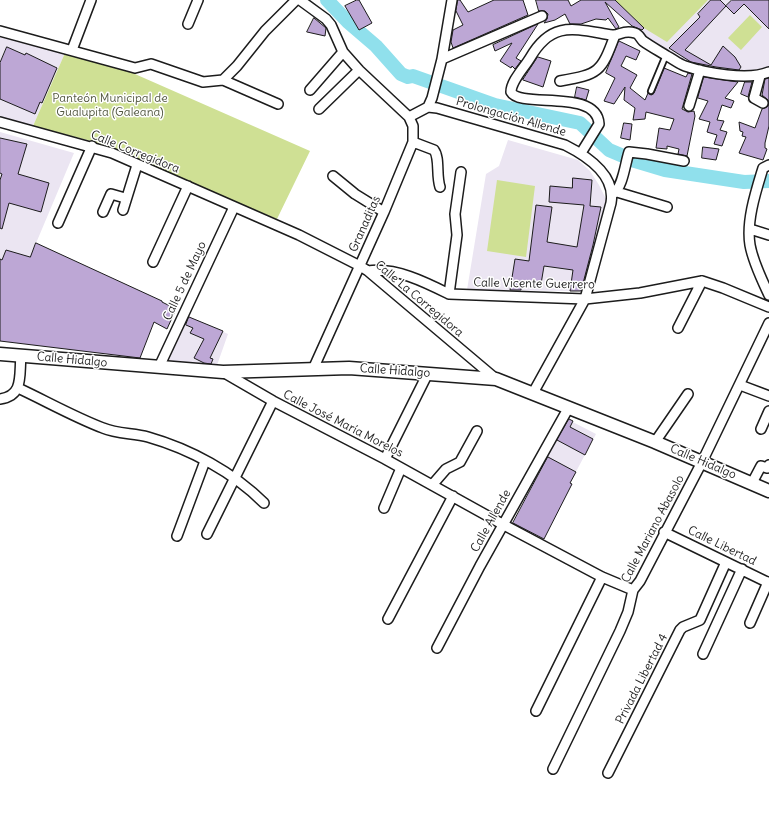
<!DOCTYPE html>
<meta charset="utf-8">
<style>
body{margin:0}
canvas{display:block;background:#fff}
</style>
<canvas width="769" height="818"></canvas>
<script>
const ctx = document.querySelector('canvas').getContext('2d');
ctx.lineJoin = 'round';
function fill(path, color) { ctx.fillStyle = color; ctx.fill(path, 'evenodd'); }
function trace(path, color, width, dash) { ctx.strokeStyle = color; ctx.lineWidth = width; ctx.lineCap = dash ? 'butt' : 'round'; ctx.setLineDash(dash || []); ctx.stroke(path); }
function drawText(font, color, halo, rows, align = 'center') {
  ctx.font = font + ' Delius,sans-serif'; ctx.lineWidth = 3; ctx.setLineDash([]); ctx.textBaseline = 'middle'; ctx.strokeStyle = halo; ctx.fillStyle = color; for (const [text, x, y, turn = 0] of rows) {
    ctx.save(); ctx.translate(x, y); ctx.rotate((+turn || 0) * Math.PI / 180); ctx.textAlign = isNaN(turn) ? turn : align; if (halo) ctx.strokeText(text, 0, 0); ctx.fillText(text, 0, 0); ctx.restore();
  }
}
const built = new Path2D(`
 M605,0H769V71L727,72L680,63L643,37Z
 M0,37L65,53L33,126L0,118Z
 M0,132L74,153L26,267L0,259Z
 M508,140L578,160L590,171L599,185L606,199L585,291L467,290L486,174L499,166Z
 M186,315L228,334L216,368L171,365L167,360Z
 M565,418L596,434L570,483L540,467Z`);
const green = new Path2D(`
 M615,0H708L667,42L644,28Z
 M750,15L762,27L741,50L728,38Z
 M65,53L119,67L310,151L277,219L91,141L33,126Z
 M497,180L535,186L526,257L487,251Z`);
const river = new Path2D(`
 M327,0L348,22L376,46L401,74L408,77L413,76L495,105L580,123L609,150L635,161L665,170L744,182L769,181`);
const building = new Path2D(`
 M357,0H359L372,23L359,30L345,6Z
 M458,0H460L468,12L494,0H523L528,15L453,48L451,42L453,30L463,25L456,11Z
 M536,0H568L571,6L581,0H615L644,28L642,30L632,26L605,2L619,27L616,29L608,18L606,20L596,19L581,24H570L565,14L555,20L544,23L547,19L548,14L545,11H539Z
 M711,0H720L726,6L685,50L711,65L723,46L735,57L741,67L739,70L716,67L691,62L669,48L700,17L698,14Z
 M732,0H769V29L744,4L734,14L726,6Z
 M314,18L326,28L325,36L307,32Z
 M538,24L516,58L521,61L515,69L512,66L511,68L500,61L512,43L495,51L493,45Z
 M619,41L640,51L636,60L626,56L621,66L637,75L630,88L645,100L648,93L651,95L654,93L664,68L686,77L688,73L692,74L682,109L688,112L694,111L695,116L687,156L678,154L679,149L667,146V149L656,148L659,128L670,130L674,119L646,112L645,119L633,120L635,108L624,100L625,87L614,104L604,101L615,78L606,73Z
 M7,47L25,55L26,53L57,68L42,103L40,102L35,114L0,99V63Z
 M538,57L551,61L543,87L523,80Z
 M704,77L738,82L725,98L734,101L731,108L722,105L717,120L724,121L720,130L727,132L722,146L714,144L717,135L707,132L710,122L699,119L708,101L698,98Z
 M769,78V126L765,143V148L767,149L763,160L739,153L746,137L742,136L743,132L740,131L739,122L755,128L762,109L768,106V100L762,95L765,79Z
 M745,82H752L748,97L741,94Z
 M577,87L589,90L586,100L575,97Z
 M624,123L632,124L630,140L621,138Z
 M0,138L27,144L18,174L49,183L41,212L9,203L2,229L0,228V180L2,174L0,173Z
 M703,147L719,149L716,160L702,158Z
 M573,178L592,180L590,206L601,207L593,245L581,291H570L573,270L544,266L541,284L521,282V290H510L515,259L529,261L536,205L552,207L547,242L577,247L584,205L549,202L550,186L572,188Z
 M36,243L162,301V302L176,309L167,329L154,322L140,358L0,341V259L2,260L6,250L30,257Z
 M189,317L223,331L210,358L213,359L211,364L204,363L194,358L204,339L190,333L193,328L186,325Z
 M569,419L573,421L570,427L593,439L585,455L557,440Z
 M548,457L576,472L570,483L572,484L544,539L513,523Z`);
const service = new Path2D(`
 M651,91L666,55`);
const minor = new Path2D(`
 M300,0L326,19L331,25L343,52L359,70L409,117
 M188,24L198,0
 M0,31L135,68L151,64L203,82L223,80L237,66L265,31L296,0
 M72,50L91,0
 M442,59L542,16
 M760,76L754,98L763,103
 M223,80L278,104
 M560,81C599,74 601,73 615,35
 M310,90L343,52
 M689,106L700,70
 M428,107L437,108L565,145C587,156 616,175 611,203L585,299L533,393
 M319,109L359,70
 M0,122L112,153L299,235L360,266L368,271L496,379
 M413,142L434,150C440,158 436,175 440,187
 M581,153L599,124C597,88 520,109 511,92C511,81 524,68 530,58C552,20 574,29 612,35C620,36 623,29 635,33C639,34 640,38 643,41C650,46 659,51 667,56C673,59 679,64 685,66C706,73 748,81 769,72
 M769,165L763,168C756,191 746,221 750,245C753,262 762,280 769,295
 M333,176L355,194L384,212
 M617,192L667,207
 M613,194C623,187 625,164 629,152L647,154L684,161
 M123,210L137,165
 M103,212L111,194L125,198
 M58,223L92,146
 M750,229L769,235
 M153,262L188,186
 M368,271C395,267 425,282 449,294L585,299L640,293L702,281L723,288L769,307
 M449,294L457,235L455,214L461,172
 M678,328L702,281
 M159,367L234,207
 M314,367L384,212L413,142V126L409,117L428,107L432,98L442,59L452,0
 M223,372L273,401L385,459L504,525L602,577L633,590
 M740,385L769,396
 M18,388C46,401 74,417 103,428C117,434 134,433 148,437C190,449 233,472 264,503
 M0,399C24,396 19,375 21,356
 M761,429L769,411
 M655,442L688,394
 M385,459L428,373
 M752,483L761,466L767,468L769,465
 M433,484L446,469L460,462L477,431
 M384,508L401,468
 M664,532L769,583
 M207,534L273,401
 M177,536L205,461
 M388,619L453,496
 M750,623L768,582
 M437,648L480,566L569,407
 M703,654L742,569
 M536,711L602,577
 M553,769L620,631L628,612L633,590L640,581L702,462L769,323
 M608,773L680,630L683,627L700,620L726,562`);
const secondary = new Path2D(`
 M0,354L223,372L349,368L496,379L655,442L769,491`);
const parkNames = [
 ["Panteón Municipal de",110,99],
 ["Gualupita (Galeana)",110,113]
];
const streetNames = [
 ["Prolongación Allende",511,117,16],
 ["Calle Corregidora",135,152,22],
 ["Granaditas",365,224,-66],
 ["Calle 5 de Mayo",185,281,-65],
 ["Calle Vicente Guerrero",534,284,1],
 ["Calle La Corregidora",419,299,40],
 ["Calle Hidalgo",72,360,5],
 ["Calle Hidalgo",395,371,4],
 ["Calle José María Morelos",343,424,27],
 ["Calle Hidalgo",703,462,23],
 ["Calle Allende",491,521,-61],
 ["Calle Mariano Abasolo",653,529,-62],
 ["Calle Libertad",722,546,26],
 ["Privada Libertad 4",642,679,-63]
];
fill(built, '#ebe5f2');
fill(green, '#cfe094');
trace(river, '#90e0ec', 14);
fill(building, '#bda7d5');
trace(building, '#1c1c1c', 1);
trace(service, '#1c1c1c', 8);
trace(minor, '#1c1c1c', 12);
trace(secondary, '#1c1c1c', 15);
trace(service, '#fff', 4.5);
trace(minor, '#fff', 9);
trace(secondary, '#fff', 12);
drawText('12px', '#525740', '#fff', parkNames);
drawText('12px', '#1c1c1c', '#fff', streetNames);
</script>
